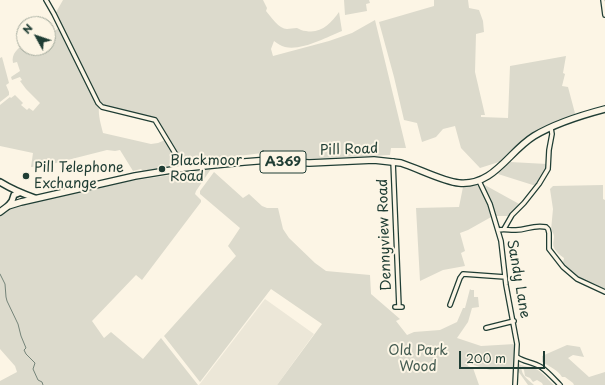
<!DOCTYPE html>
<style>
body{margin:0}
#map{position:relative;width:605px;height:385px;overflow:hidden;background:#fcf5e5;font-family:"Playpen Sans",sans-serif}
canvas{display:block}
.north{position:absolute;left:16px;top:16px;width:40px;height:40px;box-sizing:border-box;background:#fcf5e5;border:1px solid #a4ab9e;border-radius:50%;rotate:310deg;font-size:11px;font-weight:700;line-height:16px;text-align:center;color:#1f3d34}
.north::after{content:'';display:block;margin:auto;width:14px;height:18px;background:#1f3d34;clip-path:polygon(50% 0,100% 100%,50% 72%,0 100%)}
.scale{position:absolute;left:459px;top:351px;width:86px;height:18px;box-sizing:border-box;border:2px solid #1f3d34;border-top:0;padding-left:5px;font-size:12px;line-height:14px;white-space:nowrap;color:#1f3d34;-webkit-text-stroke:3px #fcf5e5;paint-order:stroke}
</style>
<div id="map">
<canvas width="605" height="385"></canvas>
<div class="north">N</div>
<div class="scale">200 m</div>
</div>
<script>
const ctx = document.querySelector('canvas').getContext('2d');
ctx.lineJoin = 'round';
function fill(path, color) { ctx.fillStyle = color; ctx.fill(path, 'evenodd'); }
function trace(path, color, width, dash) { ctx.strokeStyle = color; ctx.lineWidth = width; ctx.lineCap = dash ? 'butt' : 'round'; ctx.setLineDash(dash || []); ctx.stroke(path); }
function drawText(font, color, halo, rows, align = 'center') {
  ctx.font = font + ' "Playpen Sans",sans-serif'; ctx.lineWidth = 4; ctx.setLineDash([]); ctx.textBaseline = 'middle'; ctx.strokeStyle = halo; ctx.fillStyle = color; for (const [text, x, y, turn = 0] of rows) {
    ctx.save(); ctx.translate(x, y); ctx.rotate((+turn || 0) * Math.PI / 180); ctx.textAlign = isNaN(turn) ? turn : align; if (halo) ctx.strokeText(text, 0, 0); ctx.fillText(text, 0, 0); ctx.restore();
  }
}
const built = new Path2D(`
 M265,299L314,334L277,385H199Z`);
const green = new Path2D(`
 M63,0H263L267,8L266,11C271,17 279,29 287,29C290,29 293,28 297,28C300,29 302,31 306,31C321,34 331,23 339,12L342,31C327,37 302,51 285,47C281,46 277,43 274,41L271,49L273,56L329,41L352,33L375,20L406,148H391L390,155L304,159L262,153L192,162C175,157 166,133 157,119L100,104L55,14Z
 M344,0H369L370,3L366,4L367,11L345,15Z
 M427,0H468L469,8L479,10L483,21L484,32L476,34L475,72L485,115H481V117L508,118L510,66L566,56L563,73L565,74L562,86L568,87L576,117L536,132L528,138L502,161L480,168L461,148L455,126L443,129L436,137L422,142L417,123L404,120L394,77L379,22L434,6V0Z
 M48,28L51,33L59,28L95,102L99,106C98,116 101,124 103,133L151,144L158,143L165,140L181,166L143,171L141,169L133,171L120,150L115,151L107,150L44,166L31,167L33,153L0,146V105L10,97L11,98L15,95L23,103L21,105L27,110L29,108L33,111L40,103L26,89L20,81L22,80L20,77L12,80L11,77L20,71L17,62L13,63C11,54 18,48 24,44V48H48Z
 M2,57L9,83L6,85L9,92V95L0,102V58Z
 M510,162L547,164L545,171L536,186L498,174Z
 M211,169L196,191L195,194L201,200V202L142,280L136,275L92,321L104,338L111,332L143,359L161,338L198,385H0V381L17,372L15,366L0,349V216L6,211L16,206L45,199L117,183Z
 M214,172L243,198L249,194L262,206L267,208H278L283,229L289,238L315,263L326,271L370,275L371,294L400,319L396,321L407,335L414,332L440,330L457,322L463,308H465L470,289L471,290H474V297H478L479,307L472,308L468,322L457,338L481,346L515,344V356L513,368L490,370L467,363L468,366L473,368L479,385H277L322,324L271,289L200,382L164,336L236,256L228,246L240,228L200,194V191Z
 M483,184L521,205L510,216H495Z
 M477,185C485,191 489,206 493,216L468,230L460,233L465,251L461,253L465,266L443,270L420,281L416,208L459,207L463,187H468Z
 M603,185V199L605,200V289C585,283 578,278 563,263L564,258C544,244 560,240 551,230L553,209L550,189L553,186Z
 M567,345L580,347L584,357L573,355L568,358L589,377L605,372V385H574L573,383L565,377H562C558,370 549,366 542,362V356Z
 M519,364C524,367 529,366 534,368C542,371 548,380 554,385H543L542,383L537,380L533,382L530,378L525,376L524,370L521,366C522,377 527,378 534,385H528L518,371Z`);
const stream = new Path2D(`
 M0,274L5,284L6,297L7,301L18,324L21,336L26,348L24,350L26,354L35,363L33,369L38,380L42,382L43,385`);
const street = new Path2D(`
 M46,0L54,14L98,103L102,107L155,120L184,168
 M603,0L605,15
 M393,161L399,307
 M479,181L490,204L501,241L506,285L517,344L515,385
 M504,229L512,215L524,203L539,184L548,169L549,150L552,134L551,128
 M498,230C504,229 508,230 514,230C526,231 532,224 546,227L548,229L549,233V249L563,267L577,279L605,292
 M450,305L460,278L463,274L505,277
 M395,307H402
 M486,328L514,321
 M517,357C524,362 533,362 541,367C548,372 554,379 560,385`);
const secondary = new Path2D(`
 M0,182C13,190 20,193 35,198
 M8,206L12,201L14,195L19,193`);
const primary = new Path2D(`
 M0,212L8,206L21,202L135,176L184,168L244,162L269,160L309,163L374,160L401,163C417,168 444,182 459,183C494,186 508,152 534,136C554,124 582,115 605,109`);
const markers = [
 [162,169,4,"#1f3d34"],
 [26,176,4,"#1f3d34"]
];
const shields = [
 [283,162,46]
];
const shieldNames = [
 ["A369",283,162]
];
const streetNames = [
 ["Pill Road",349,150,-2],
 ["Dennyview Road",385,235,-92],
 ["Sandy Lane",518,279,80]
];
const poiNames = [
 ["Blackmoor",170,161],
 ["Road",170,177],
 ["Pill Telephone",34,168],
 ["Exchange",34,184]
];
const parkNames = [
 ["Old Park",418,351],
 ["Wood",418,367]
];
fill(built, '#ece7d8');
fill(green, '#dcdacc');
trace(stream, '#758479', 1);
trace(street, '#1f3d34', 6);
trace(secondary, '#1f3d34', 8);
trace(primary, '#1f3d34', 8);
trace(street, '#fcf5e5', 3.5);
trace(secondary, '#fcf5e5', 5);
trace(primary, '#fcf5e5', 5.5);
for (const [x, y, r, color] of markers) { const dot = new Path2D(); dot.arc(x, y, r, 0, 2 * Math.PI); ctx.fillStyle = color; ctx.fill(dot); trace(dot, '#fcf5e5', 1.5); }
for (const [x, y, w] of shields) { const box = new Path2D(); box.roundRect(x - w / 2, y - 11, w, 22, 3); ctx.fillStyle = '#fcf5e5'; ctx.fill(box); trace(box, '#1f3d34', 1); }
drawText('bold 13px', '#1f3d34', null, shieldNames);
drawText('14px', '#1f3d34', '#fcf5e5', streetNames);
drawText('14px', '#1f3d34', '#fcf5e5', poiNames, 'left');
drawText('14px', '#455c52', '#fcf5e5', parkNames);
</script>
